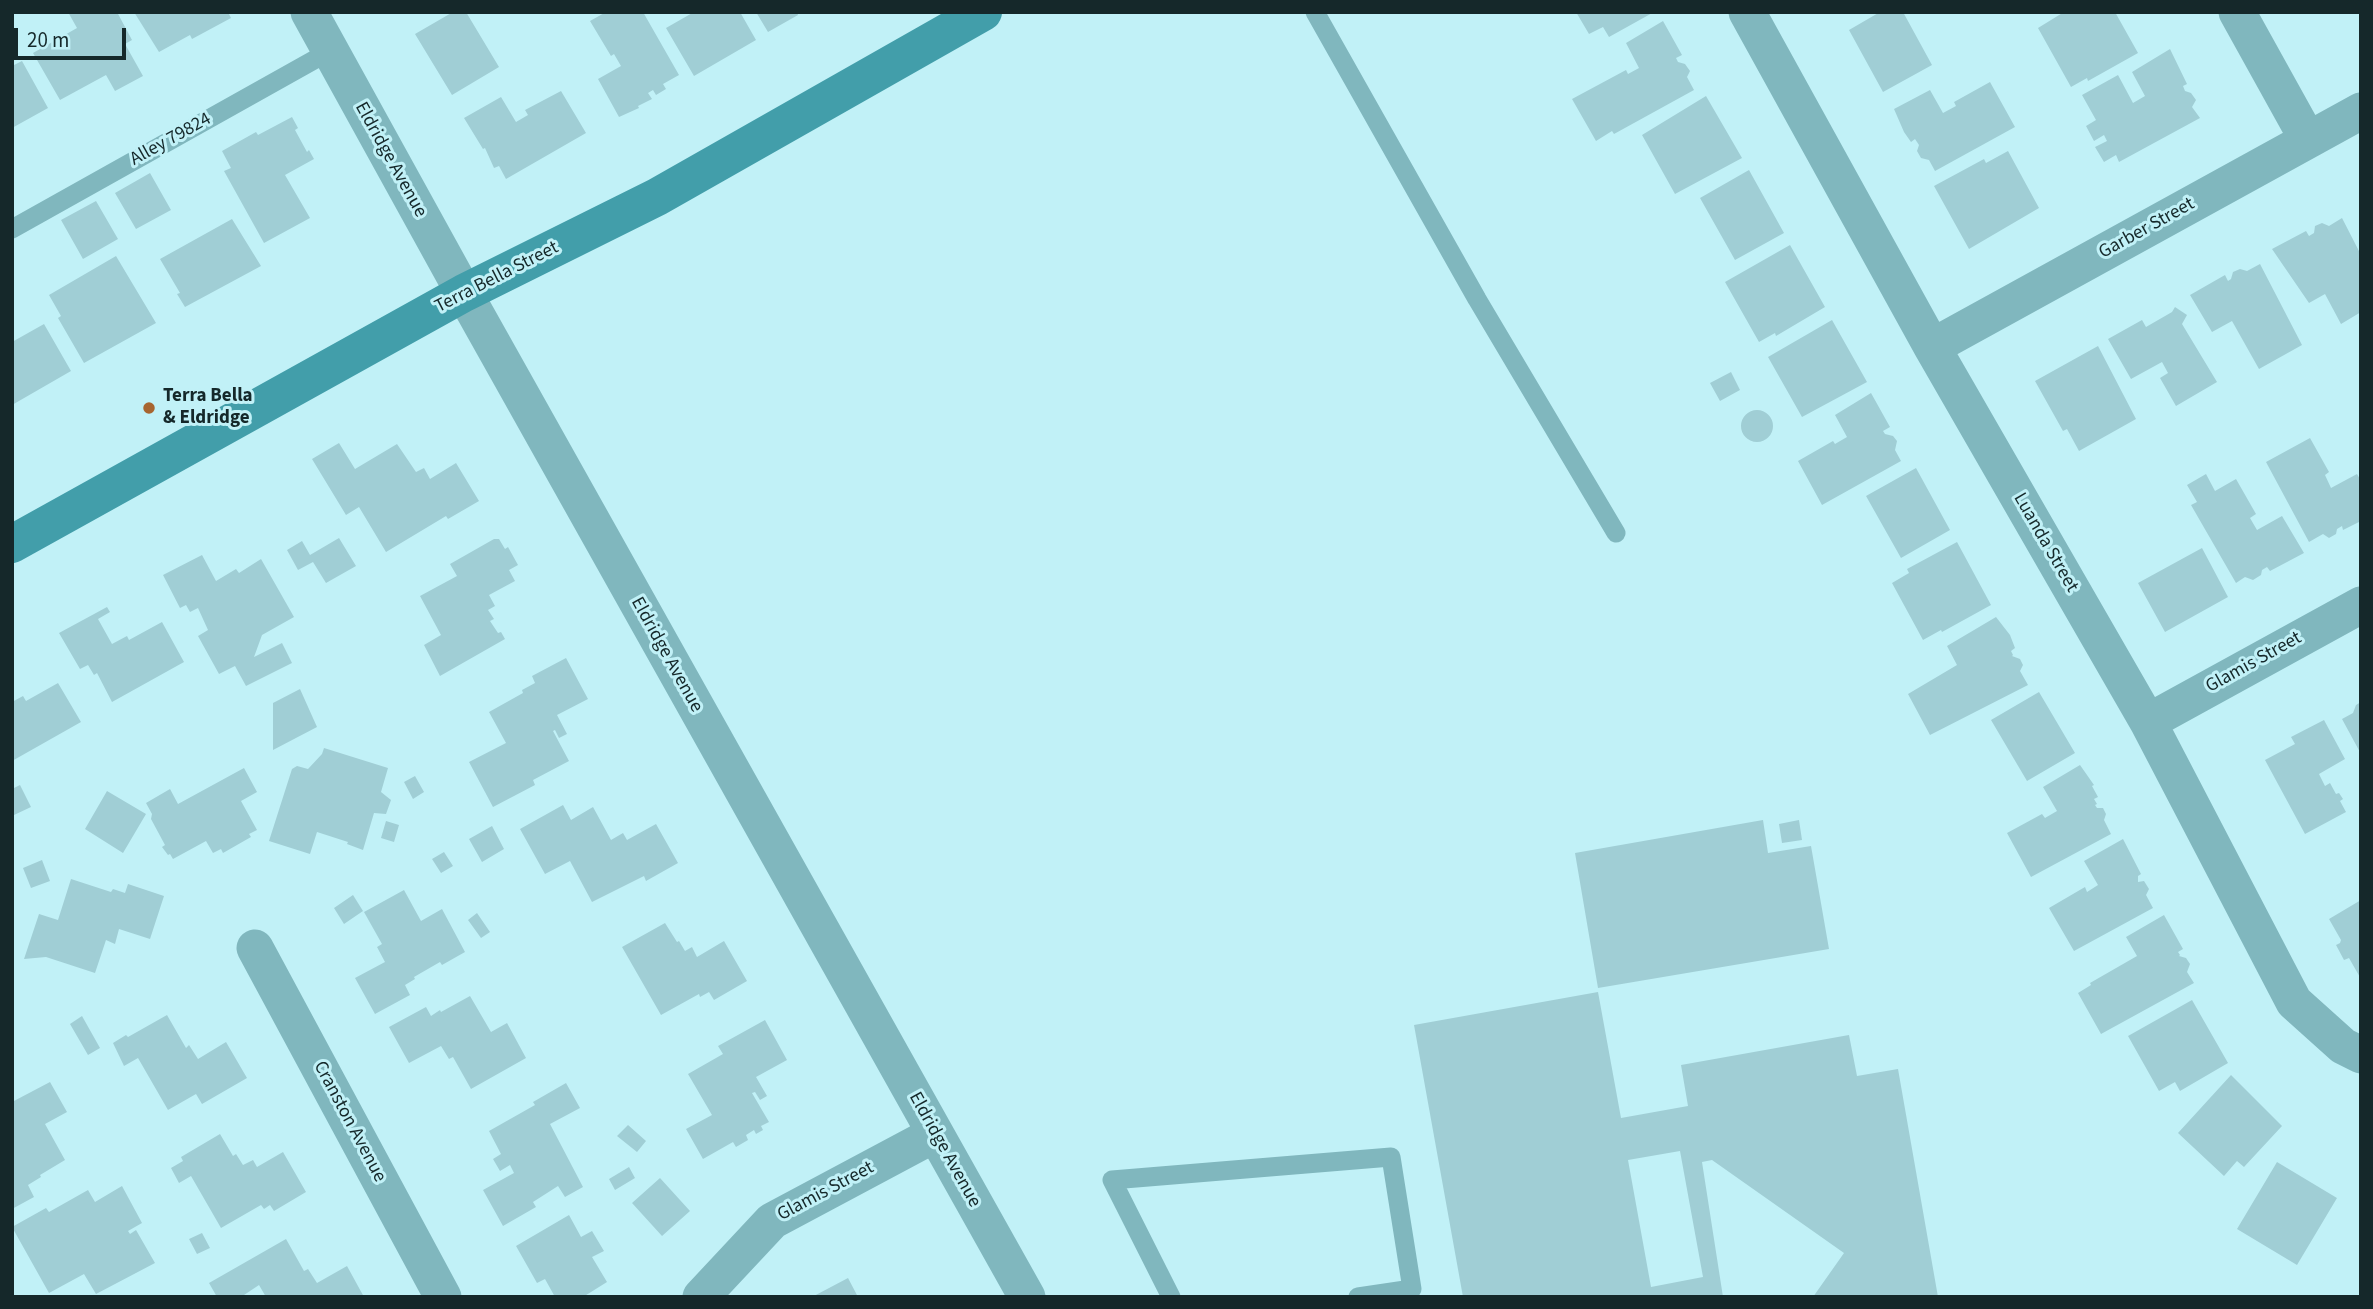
<!DOCTYPE html>
<style>
body{margin:0}
#map{position:relative;width:2373px;height:1309px;overflow:hidden;background:#c1f1f7;font-family:"Source Sans 3",sans-serif}
canvas{display:block}
.frame{position:absolute;inset:0;border:14px solid #15282a;pointer-events:none}
.scale{position:absolute;left:14px;top:28px;width:112px;height:32px;box-sizing:border-box;border:4px solid #15282a;border-top:0;padding-left:9px;font-size:21px;line-height:24px;white-space:nowrap;color:#15282a;-webkit-text-stroke:5px #c1f1f7;paint-order:stroke}
</style>
<div id="map">
<canvas width="2373" height="1309"></canvas>
<div class="frame"></div>
<div class="scale">20 m</div>
</div>
<script>
const ctx = document.querySelector('canvas').getContext('2d');
ctx.lineJoin = 'round';
function fill(path, color) { ctx.fillStyle = color; ctx.fill(path, 'evenodd'); }
function trace(path, color, width, dash) { ctx.strokeStyle = color; ctx.lineWidth = width; ctx.lineCap = dash ? 'butt' : 'round'; ctx.setLineDash(dash || []); ctx.stroke(path); }
function drawText(font, color, halo, rows, align = 'center') {
  ctx.font = font + ' "Source Sans 3",sans-serif'; ctx.lineWidth = 6; ctx.setLineDash([]); ctx.textBaseline = 'middle'; ctx.strokeStyle = halo; ctx.fillStyle = color; for (const [text, x, y, turn = 0] of rows) {
    ctx.save(); ctx.translate(x, y); ctx.rotate((+turn || 0) * Math.PI / 180); ctx.textAlign = isNaN(turn) ? turn : align; if (halo) ctx.strokeText(text, 0, 0); ctx.fillText(text, 0, 0); ctx.restore();
  }
}
const building = new Path2D(`
 M68,12H117L132,40L125,44L143,76L115,91L106,75L60,100L33,53L77,28Z
 M134,12H228L231,18L192,39L190,35L159,52Z
 M453,12H466L499,67L452,95L415,34Z
 M606,12H643L679,75L663,84L666,89L656,95L653,90L648,93L652,99L638,106L639,108L619,117L598,79L621,66L614,54L611,56L590,21Z
 M694,12H740L756,40L694,76L666,28Z
 M756,12H797L798,15L768,32Z
 M1576,12H1654L1609,37L1603,27L1589,34Z
 M1880,12H1903L1932,65L1883,92L1849,30Z
 M2064,12H2115L2138,53L2088,81L2087,78L2071,87L2038,28Z
 M1663,21L1682,55L1676,58L1678,62L1685,64L1690,71L1687,77L1694,90L1614,134L1612,131L1596,141L1572,99L1626,70L1628,74L1639,68L1626,43Z
 M2170,49L2187,84L2183,86L2185,91L2191,93L2196,100L2192,107L2200,118L2119,162L2116,155L2104,162L2095,147L2107,141L2104,135L2094,141L2086,126L2096,120L2082,95L2118,75L2133,103L2145,96L2132,72Z
 M22,61L48,108L12,128V66Z
 M1990,82L2015,127L1935,171L1929,160L1921,158L1917,151L1919,145L1915,139L1911,142L1904,132L1894,109L1930,90L1943,113L1956,106L1954,102Z
 M561,91L586,133L506,179L499,166L494,168L485,148L483,149L464,118L501,97L516,122L528,115L525,110Z
 M1706,96L1742,158L1675,194L1642,135Z
 M292,117L298,128L295,130L307,152L309,150L314,159L285,175L310,218L264,243L224,171L231,168L222,151L256,132L258,135Z
 M2008,151L2039,208L1969,249L1934,186L1984,159L1986,163Z
 M1749,170L1784,233L1735,260L1700,198Z
 M150,173L171,210L136,229L115,193Z
 M96,201L118,239L83,259L61,220Z
 M2342,218L2361,255V312L2341,324L2325,294L2309,303L2272,249L2306,231L2309,236L2314,233L2315,226L2322,223L2329,226Z
 M232,219L261,266L185,307L177,294L180,293L160,259Z
 M1790,245L1825,307L1776,336L1775,333L1759,342L1725,282Z
 M116,256L156,323L84,363L58,318L61,316L49,295Z
 M2260,264L2302,345L2259,369L2232,321L2212,332L2190,295L2225,275L2228,281L2231,279L2233,272L2240,269L2247,271Z
 M2175,307L2187,315L2182,324L2217,382L2176,406L2160,378L2168,373L2162,362L2131,379L2108,339L2142,320L2146,327L2172,312Z
 M1832,320L1867,382L1802,417L1768,357Z
 M44,324L71,371L12,405V342Z
 M2098,346L2136,419L2079,451L2067,429L2063,431L2035,381Z
 M1731,372L1740,390L1720,401L1710,383Z
 M1871,393L1890,427L1883,431L1885,434L1893,436L1897,441L1895,450L1901,461L1822,505L1798,461L1833,441L1835,444L1847,437L1835,415Z
 M1741 426a16 16 0 1 1 32 0a16 16 0 1 1-32 0Z
 M2310,438L2329,472L2325,475L2331,488L2357,474L2361,481V521L2343,530L2342,526L2337,529L2336,534L2329,538L2323,534L2309,542L2266,462Z
 M339,443L355,469L397,444L416,472L424,468L430,479L456,463L479,501L448,519L446,516L386,552L359,507L346,515L312,459Z
 M1916,468L1950,530L1901,558L1866,496Z
 M2206,474L2215,491L2236,479L2256,514L2250,518L2257,530L2282,516L2304,553L2270,571L2267,567L2262,570L2261,575L2253,580L2245,577L2236,583L2191,505L2197,502L2187,485Z
 M339,538L356,566L326,583L313,562L298,570L287,550L302,541L310,555Z
 M494,539H499L505,549L508,547L518,565L509,570L515,581L489,595L495,606L488,610L494,619L490,621L498,633L501,632L505,639L440,676L424,645L441,635L420,596L457,576L450,564Z
 M1957,542L1991,605L1942,632L1941,630L1923,640L1892,583L1909,573L1907,569Z
 M2202,548L2228,597L2165,632L2138,583Z
 M202,555L216,581L236,569L239,573L261,559L294,617L262,635L254,657L282,643L292,663L246,686L235,666L219,674L198,636L208,630L198,608L190,612L186,605L180,608L163,575Z
 M107,607L110,612L98,619L112,644L127,636L129,640L162,622L184,662L112,702L97,673L94,675L88,665L80,669L59,633Z
 M1996,617L2010,635L2015,648L2011,651L2013,655L2012,656L2020,659L2023,665L2020,671L2028,685L1930,735L1908,694L1957,665L1947,646Z
 M566,658L588,699L557,715L567,734L559,738L555,730L553,731L569,761L533,780L535,785L493,807L469,762L506,743L489,712L523,693L522,690L535,683L532,676Z
 M58,683L81,722L12,761V702L23,696L26,701Z
 M300,689L317,727L273,750V703Z
 M2039,692L2075,753L2027,781L1991,720Z
 M2361,702V754L2342,719L2353,713L2356,705Z
 M2324,720L2345,759L2319,774L2325,786L2330,783L2336,794L2339,793L2343,799L2340,801L2346,812L2305,834L2265,760L2295,744L2291,737Z
 M324,748L388,768L381,792L391,800L386,814L374,813L363,850L347,844L348,842L317,832L310,854L269,841L292,769L297,766L308,769L322,754Z
 M2080,765L2094,785L2092,786L2098,797L2094,799L2097,804L2095,805L2097,808H2103L2106,814L2104,820L2111,834L2031,877L2007,833L2042,814L2045,818L2057,811L2043,787Z
 M244,768L257,792L241,801L257,830L249,834L251,837L223,853L221,849L213,853L206,841L173,859L170,854L168,855L162,847L165,845L151,819L152,814L146,803L170,789L178,804Z
 M415,776L424,792L413,799L404,782Z
 M20,785L31,807L14,815L12,789Z
 M107,791L146,814L123,853L85,829Z
 M563,805L571,820L593,807L611,840L623,833L627,840L656,824L678,863L646,881L644,876L592,902L570,861L545,874L520,829Z
 M1763,820L1768,853L1811,846L1829,949L1598,988L1575,853Z
 M1799,820L1802,840L1782,843L1779,824Z
 M386,821L399,825L394,842L381,838Z
 M492,826L504,849L482,862L469,839Z
 M2123,839L2141,874L2138,876V882L2144,881L2149,889L2146,895L2153,908L2074,951L2049,908L2085,887L2087,892L2098,885L2084,861Z
 M444,852L453,866L441,873L432,859Z
 M42,860L50,881L31,888L23,868Z
 M71,879L111,892L113,889L125,893L128,884L164,896L150,939L119,929L115,944L106,940L95,973L46,957L24,959L39,914L58,920Z
 M404,890L421,921L442,909L465,952L442,965L440,962L414,977L415,979L405,985L410,995L375,1014L355,978L385,962L377,947L382,944L364,912Z
 M353,895L363,911L344,924L334,908Z
 M2361,900V979L2349,958L2344,960L2336,945L2340,943L2341,940L2329,919Z
 M477,913L490,932L481,938L468,920Z
 M2164,915L2183,949L2178,952L2180,955L2179,956L2186,958L2190,964L2187,972L2194,983L2101,1034L2078,993L2091,985L2090,983L2137,956L2126,937Z
 M665,923L677,942L679,941L685,951L692,947L697,957L724,941L747,981L714,1000L709,992L700,997L699,994L661,1015L622,947Z
 M1598,992L1621,1118L1688,1106L1681,1065L1849,1035L1857,1076L1898,1069L1938,1297H1813L1844,1253L1712,1160L1702,1162L1723,1297H1463L1414,1025ZM1680,1151L1703,1277L1651,1287L1628,1160Z
 M470,996L491,1032L507,1023L526,1058L471,1089L453,1057L449,1059L441,1046L409,1063L389,1027L426,1007L431,1016L440,1010L441,1012Z
 M2192,1000L2228,1063L2180,1091L2175,1082L2159,1091L2128,1036Z
 M167,1015L186,1048L189,1045L198,1059L226,1042L247,1078L202,1104L196,1094L168,1110L138,1058L124,1066L113,1043L126,1035L128,1037Z
 M82,1016L100,1048L88,1055L70,1024Z
 M765,1020L787,1060L756,1077L767,1096L760,1100L755,1092L752,1093L769,1122L761,1126L763,1130L756,1134L754,1130L746,1135L748,1140L736,1147L733,1142L703,1159L686,1129L712,1115L688,1074L723,1054L718,1046Z
 M2231,1075L2282,1126L2244,1167L2237,1161L2224,1176L2178,1133Z
 M50,1082L67,1112L45,1124L65,1160L40,1175L41,1177L28,1185L34,1197L12,1209V1102Z
 M566,1083L580,1108L550,1124L583,1187L565,1197L558,1186L533,1202L536,1207L503,1226L483,1190L514,1173L510,1165L500,1171L493,1159L501,1154L489,1131L535,1105L533,1102Z
 M628,1125L646,1141L637,1152L617,1136Z
 M220,1134L233,1156L236,1154L243,1165L253,1160L257,1167L283,1152L306,1192L274,1211L270,1205L264,1209L261,1205L221,1228L191,1176L179,1183L171,1168L183,1161L181,1157Z
 M2277,1162L2337,1198L2297,1265L2237,1229Z
 M629,1167L635,1178L615,1190L609,1179Z
 M660,1178L690,1211L662,1236L632,1203Z
 M122,1186L142,1223L128,1231L130,1234L136,1230L155,1263L96,1294L84,1274L49,1293L12,1227L46,1208L49,1212L88,1190L95,1202Z
 M569,1215L581,1237L592,1231L604,1251L592,1257L607,1282L583,1297H555L545,1279L537,1283L516,1246Z
 M202,1233L210,1248L197,1254L189,1239Z
 M286,1239L304,1271L308,1269L317,1283L347,1266L364,1297H266L259,1285L241,1297H217L209,1283Z
 M848,1278L858,1297H812Z`);
const lane = new Path2D(`
 M1315,12L1477,299L1616,533
 M12,229L330,51
 M1171,1297L1112,1180L1391,1157L1412,1289L1358,1297`);
const street = new Path2D(`
 M309,12L464,293L1027,1297
 M1747,12L1932,347L2148,722L2294,1002L2343,1046L2361,1055
 M2237,12L2308,140
 M1932,347L2361,111
 M2148,722L2361,605
 M255,948L443,1297
 M701,1297L772,1221L935,1134`);
const secondary = new Path2D(`
 M12,544L464,293L657,197L983,12`);
const markers = [
 [149,408,7,"#a76530"]
];
const streetNames = [
 ["Alley 79824",171,140,-29],
 ["Eldridge Avenue",390,160,61],
 ["Garber Street",2147,229,-29],
 ["Terra Bella Street",497,278,-27],
 ["Luanda Street",2045,543,60],
 ["Eldridge Avenue",666,655,61],
 ["Glamis Street",2254,663,-29],
 ["Cranston Avenue",349,1122,62],
 ["Eldridge Avenue",944,1150,61],
 ["Glamis Street",826,1192,-28]
];
const poiNames = [
 ["Terra Bella",163,397],
 ["& Eldridge",163,419]
];
fill(building, '#a0ced5');
trace(lane, '#80b7be', 19);
trace(street, '#80b7be', 37);
trace(secondary, '#429eaa', 38);
for (const [x, y, r, color] of markers) { const dot = new Path2D(); dot.arc(x, y, r, 0, 2 * Math.PI); ctx.fillStyle = color; ctx.fill(dot); trace(dot, '#c1f1f7', 2.5); }
drawText('19px', '#15282a', '#c1f1f7', streetNames);
drawText('bold 19px', '#15282a', '#c1f1f7', poiNames, 'left');
</script>
